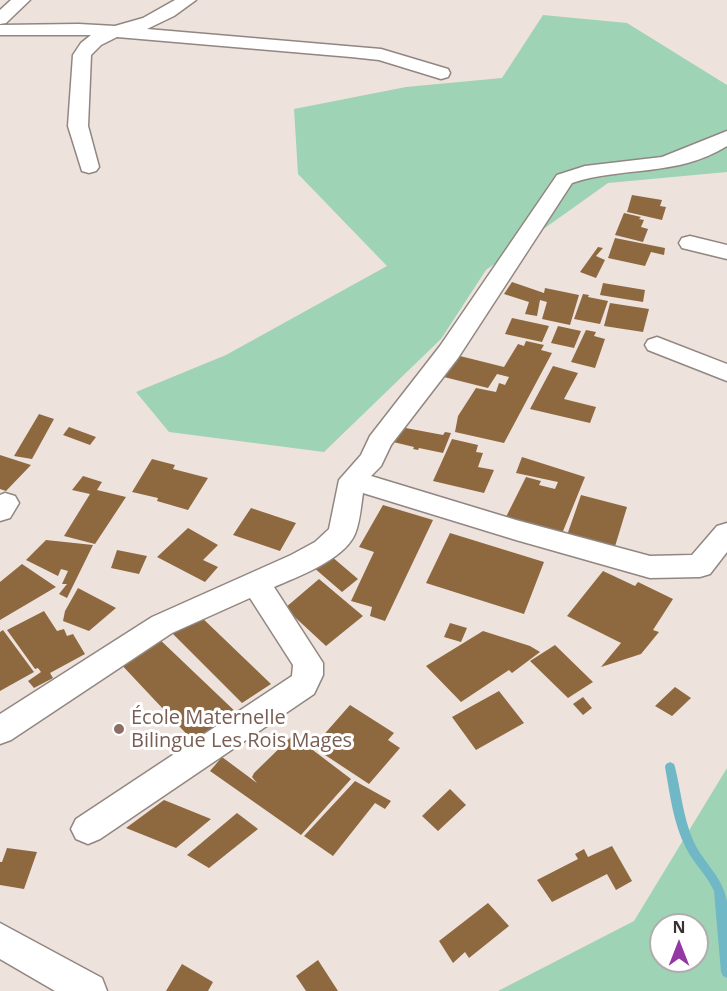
<!DOCTYPE html>
<meta charset="utf-8">
<style>
body{margin:0}
#map{position:relative;width:727px;height:991px;overflow:hidden;background:#eee2dd;font-family:"Open Sans",sans-serif}
canvas{display:block}
.north{position:absolute;left:649px;top:913px;width:60px;height:60px;box-sizing:border-box;background:#fff;border:2px solid #afadad;border-radius:50%;rotate:0deg;font-size:16px;font-weight:700;line-height:24px;text-align:center;color:#373331}
.north::after{content:'';display:block;margin:auto;width:21px;height:27px;background:#9439a4;clip-path:polygon(50% 0,100% 100%,50% 72%,0 100%)}
</style>
<div id="map">
<canvas width="727" height="991"></canvas>
<div class="north">N</div>
</div>
<script>
const ctx = document.querySelector('canvas').getContext('2d');
ctx.lineJoin = 'round';
function fill(path, color) { ctx.fillStyle = color; ctx.fill(path, 'evenodd'); }
function trace(path, color, width, dash) { ctx.strokeStyle = color; ctx.lineWidth = width; ctx.lineCap = dash ? 'butt' : 'round'; ctx.setLineDash(dash || []); ctx.stroke(path); }
function drawText(font, color, halo, rows, align = 'center') {
  ctx.font = font + ' "Open Sans",sans-serif'; ctx.lineWidth = 6; ctx.setLineDash([]); ctx.textBaseline = 'middle'; ctx.strokeStyle = halo; ctx.fillStyle = color; for (const [text, x, y, turn = 0] of rows) {
    ctx.save(); ctx.translate(x, y); ctx.rotate((+turn || 0) * Math.PI / 180); ctx.textAlign = isNaN(turn) ? turn : align; if (halo) ctx.strokeText(text, 0, 0); ctx.fillText(text, 0, 0); ctx.restore();
  }
}
const green = new Path2D(`
 M543,15L627,23L727,85V172L608,183L486,270L441,339L324,452L169,432L136,392L226,355L387,266L298,174L294,109L406,87L502,78Z
 M727,768V991H498L634,921ZM661,925H697V961H661Z`);
const stream = new Path2D(`
 M670,762L674,764L675,767C681,791 683,817 693,840C703,863 722,875 727,901V978L723,976L721,972L714,891C707,875 694,864 686,848C673,823 670,794 665,767L666,764Z`);
const building = new Path2D(`
 M632,195L662,200L660,206L666,207L662,220L627,212Z
 M624,213L641,217L639,219L644,220L641,227L648,229L643,242L615,235Z
 M615,238L665,248L664,255L651,252L645,266L608,258Z
 M598,247L603,248L596,256L605,260L596,278L580,272Z
 M512,282L544,293L545,288L579,295L570,325L542,319L547,302L540,300L537,316L525,314L529,302L504,294Z
 M603,283L645,290L643,302L600,295Z
 M583,294L589,295L588,297L608,301L600,324L574,319Z
 M610,303L649,309L643,332L604,326Z
 M512,318L549,326L542,342L505,334Z
 M558,326L581,331L574,348L551,343Z
 M586,330L596,332L594,336L605,339L595,368L571,362Z
 M526,341L544,345L541,350L552,353L504,443L455,432L458,416L476,388L496,392L499,383L505,385L509,377L497,374L488,388L444,377L460,356L504,367L518,344L524,346Z
 M553,366L578,373L564,399L596,407L590,423L530,409Z
 M39,414L54,419L32,459L14,456Z
 M395,426L443,435L445,432L451,433L443,453L419,448L418,450L413,449L414,447L389,441Z
 M69,427L96,437L90,445L63,435Z
 M452,439L478,445L476,452L483,453L478,467L494,470L484,493L433,481Z
 M0,455L31,465L6,491L0,489Z
 M522,457L585,477L561,536L504,521L526,477L541,481L539,485L555,489L558,482L516,473Z
 M152,459L175,465L173,469L208,478L188,510L157,501L158,498L132,492Z
 M83,476L102,482L97,490L126,497L95,544L64,536L90,494L72,490Z
 M581,495L627,507L613,553L565,541Z
 M383,505L433,520L385,621L370,616L372,607L351,601L374,552L359,547Z
 M251,508L296,523L280,551L233,535Z
 M188,528L218,545L203,560L218,567L205,582L157,557Z
 M450,533L544,562L524,614L426,583Z
 M46,540L93,545L67,598L59,594L67,584H62L68,571L61,569L58,576L26,560Z
 M117,550L147,556L139,574L111,568Z
 M331,556L358,579L342,592L313,567Z
 M22,564L56,587L0,620V582Z
 M603,571L635,586L638,582L673,599L653,630L659,632L641,654L601,667L621,643L567,616Z
 M319,579L363,616L326,646L285,608Z
 M78,588L116,608L89,631L63,621L65,611Z
 M44,611L57,631L64,629L67,636L73,634L85,654L50,673L53,678L34,688L28,681L41,672L38,668L35,669L7,630Z
 M196,612L271,684L242,703L170,631Z
 M450,623L467,628L461,642L444,637Z
 M3,630L34,672L0,691V632Z
 M483,631L530,646L540,652L512,673L509,670L461,702L426,666Z
 M155,635L240,716L196,744L118,661Z
 M555,645L593,682L568,698L530,661Z
 M675,687L691,698L672,716L655,706Z
 M499,691L524,723L476,750L452,717Z
 M583,697L592,708L583,715L573,704Z
 M350,705L394,733L388,740L400,748L369,784L313,747Z
 M293,735L351,779L301,835L210,771L222,757L257,783L252,777L254,773Z
 M181,736L192,749L179,759L169,745Z
 M355,781L391,801L385,809L375,803L333,856L304,836Z
 M450,789L466,805L438,831L422,816Z
 M164,800L211,819L176,848L126,828Z
 M237,813L258,829L209,868L187,855Z
 M612,846L632,881L616,890L607,874L552,902L537,880L578,859L575,854L584,849L588,857Z
 M7,848L37,852L24,889L0,885V862H2Z
 M488,903L509,926L469,958L465,952L453,963L439,941Z
 M318,960L338,991H306L296,976Z
 M182,964L213,982L208,991H166Z`);
const street = new Path2D(`
 M11,0H30L6,23L0,24V10Z
 M175,0H196L174,16L147,29L381,49L448,69L450,73L448,77L441,79L379,60L351,57L117,37L101,45L91,55L88,126L99,167L96,171L89,173L82,171L68,126L73,55L81,43L91,35H0V25L79,24L115,26L143,18Z
 M727,131V146C678,177 623,166 572,183L458,358L391,445L381,466L371,476L516,520L650,556L692,555L717,526L727,523V552L710,574L700,577L650,578L516,540L363,493C361,506 360,522 355,534C344,560 297,577 274,587L323,663V675L314,694L100,839L88,844L76,839L71,829L76,819L292,676L293,665L250,598L172,633L11,740L0,744V714L152,617L291,555L315,542L329,529L339,480L361,455L370,436L440,346L557,175L585,166L662,157Z
 M690,236L727,245V259L682,248L679,243L682,238Z
 M657,337L727,364V381L648,350L645,345L648,340Z
 M5,493L15,496L19,503L10,518L0,521V495Z
 M0,923L102,978L107,991H55L0,959Z`);
const markers = [
 [119,729,6,"#8d6e63"]
];
const educationNames = [
 ["École Maternelle",131,718],
 ["Bilingue Les Rois Mages",131,741]
];
fill(green, '#9ed3b5');
fill(stream, '#71b8c6');
fill(building, '#8e683f');
trace(street, '#918681', 3);
fill(street, '#fff');
for (const [x, y, r, color] of markers) { const dot = new Path2D(); dot.arc(x, y, r, 0, 2 * Math.PI); ctx.fillStyle = color; ctx.fill(dot); trace(dot, '#fff', 2); }
drawText('20px', '#785e54', '#fff', educationNames, 'left');
</script>
